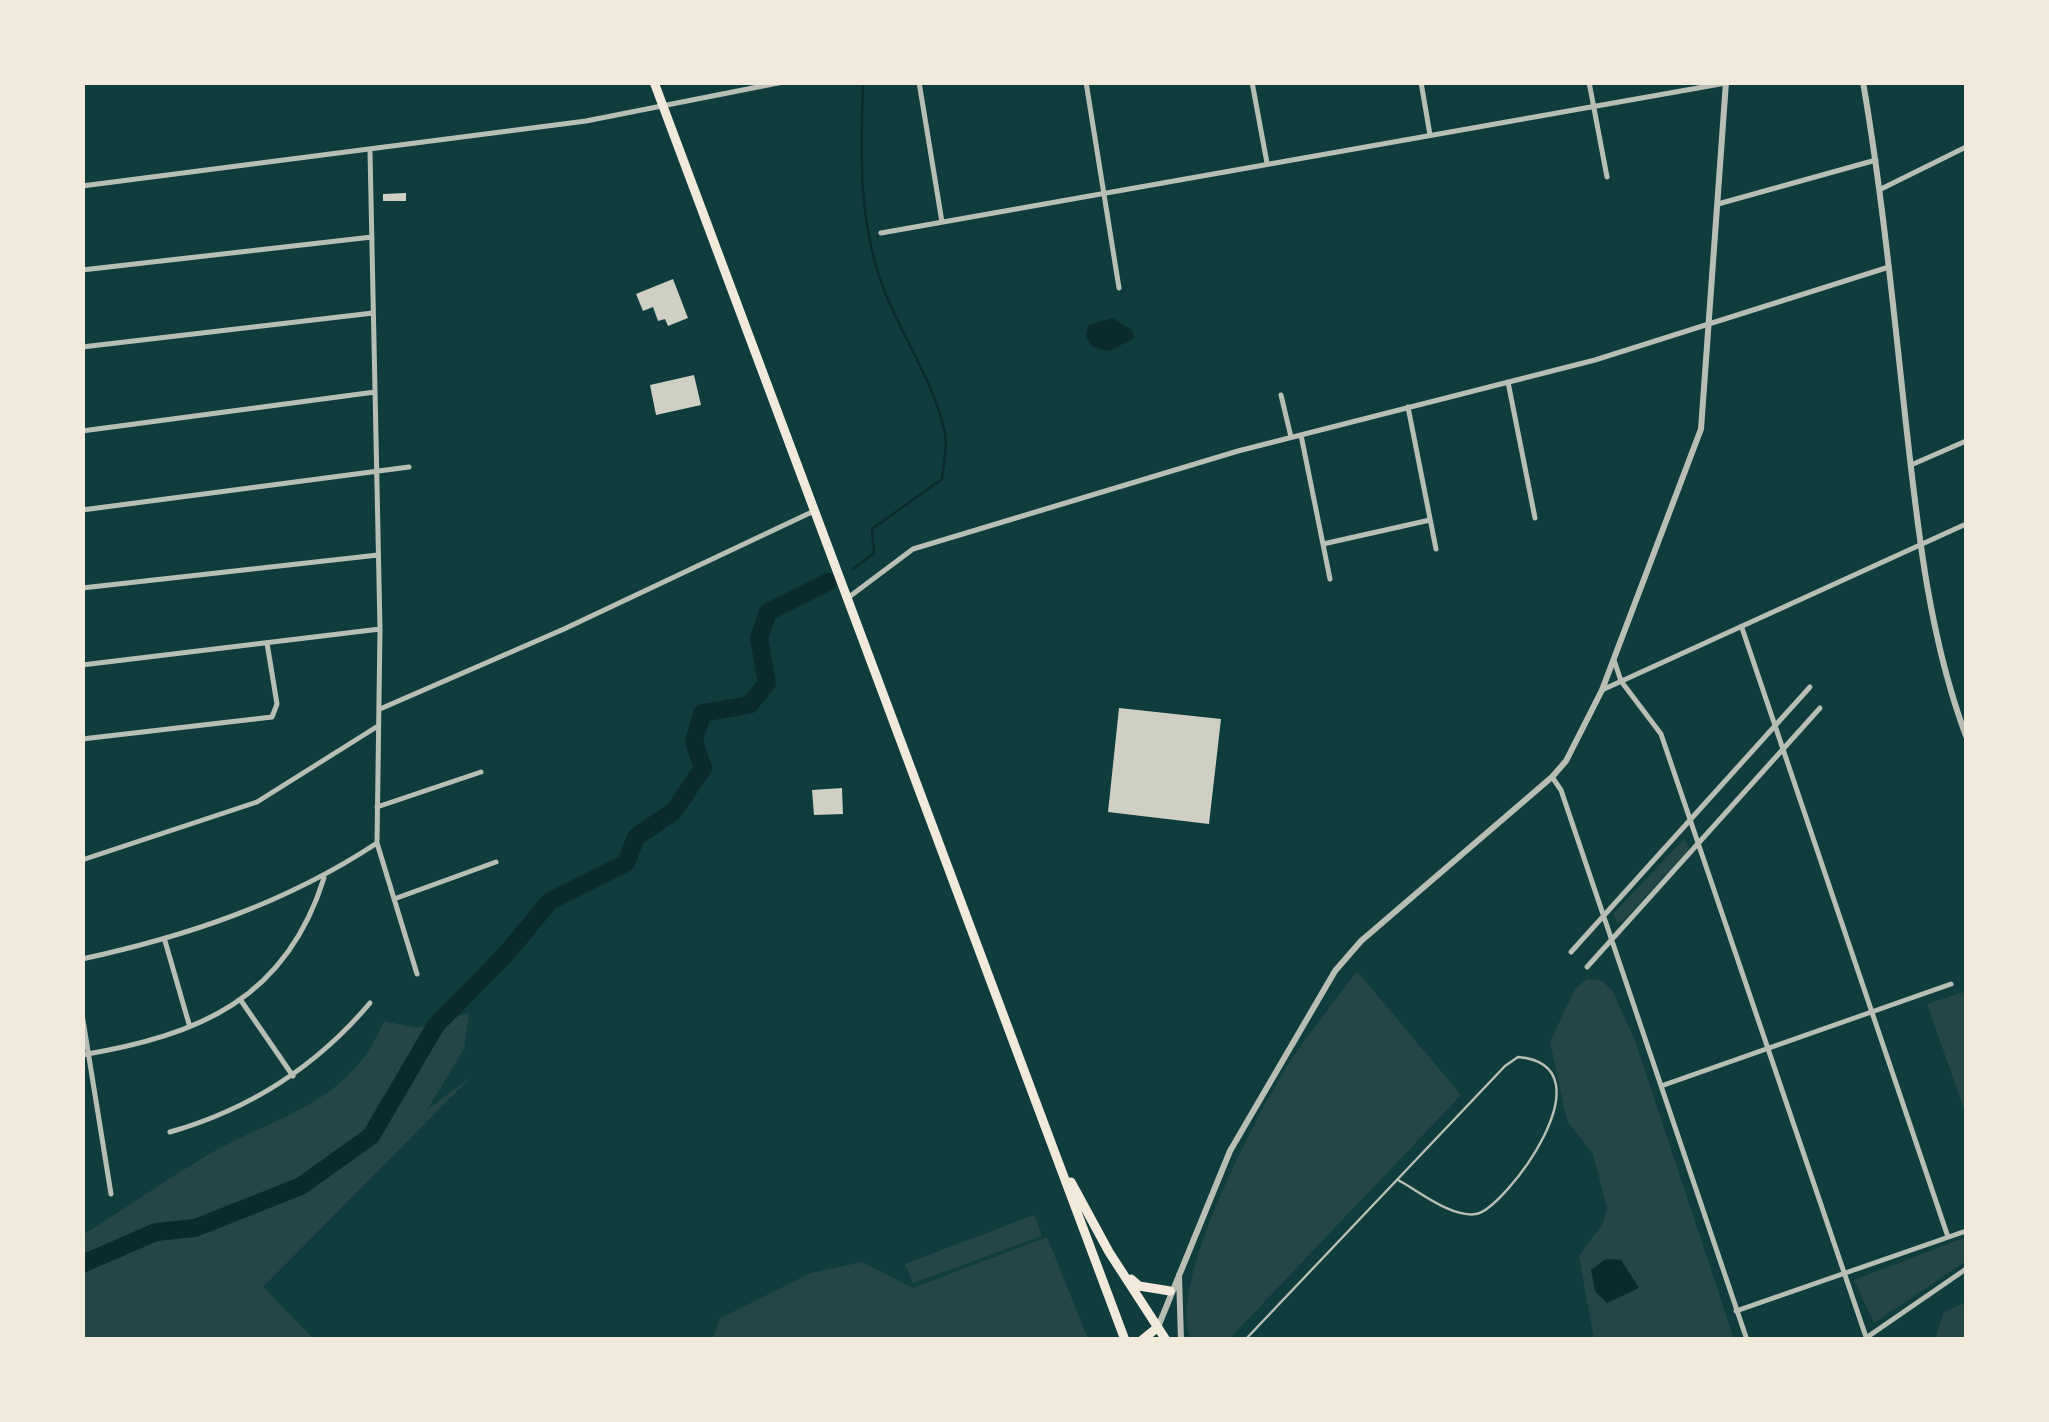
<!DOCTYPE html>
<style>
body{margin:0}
#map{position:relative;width:2049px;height:1422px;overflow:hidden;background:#0f3d3e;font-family:Roboto,sans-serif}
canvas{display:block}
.frame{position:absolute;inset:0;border:85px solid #f1e9da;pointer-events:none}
</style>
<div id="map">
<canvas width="2049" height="1422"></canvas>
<div class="frame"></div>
</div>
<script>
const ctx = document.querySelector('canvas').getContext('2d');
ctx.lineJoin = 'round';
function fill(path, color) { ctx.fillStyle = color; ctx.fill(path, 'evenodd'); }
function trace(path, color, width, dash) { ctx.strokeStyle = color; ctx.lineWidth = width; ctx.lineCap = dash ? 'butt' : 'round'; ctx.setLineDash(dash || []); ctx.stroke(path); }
const green = new Path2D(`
 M1684,839L1689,847L1684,855L1622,922H1617L1613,914Z
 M1357,971L1461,1095L1229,1339H1191C1166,1284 1260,1108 1293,1057C1313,1028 1336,1000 1357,971Z
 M1587,979L1602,981L1612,990L1634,1038L1734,1339H1594L1579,1256L1603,1223L1607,1208L1593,1154L1567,1121L1550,1042L1575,989Z
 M1964,992L1966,998V1115L1927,1004Z
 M469,1013L464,1049L427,1110L472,1076L263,1287L314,1339H83V1235C126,1208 168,1178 213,1152C282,1114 351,1102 384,1021L417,1028Z
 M1034,1215L1042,1236L913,1283L905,1264Z
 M1047,1237L1088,1339H713L719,1319L811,1273L862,1262L913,1288Z
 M1966,1237V1261L1874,1323L1854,1280Z
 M1966,1302V1339H1935L1944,1312Z`);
const water = new Path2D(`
 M1112,318L1132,330L1135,338L1109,351L1092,347L1086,337L1088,325Z
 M1606,1259L1621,1260L1639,1288L1607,1303L1595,1291L1591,1270Z`);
const stream = new Path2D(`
 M853,569L874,553L872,529L942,479C943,465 948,448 945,434C934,379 898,332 880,279C858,213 861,151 863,82`);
const river = new Path2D(`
 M82,1264L156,1232L195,1228L301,1186L371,1136L436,1025L506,954L550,901L626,863L636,837L674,811L703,768L694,742L702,713L749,705L767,683L759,638L768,612L828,582`);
const building = new Path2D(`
 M406,193V201H383V194Z
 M673,279L688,318L668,326L665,319L658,321L653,307L643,311L636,294Z
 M694,375L701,405L656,415L650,385Z
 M1119,708L1221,719L1209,824L1108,812Z
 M842,788L843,814L814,815L812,790Z`);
const service = new Path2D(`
 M1245,1340L1505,1066L1518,1057C1614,1065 1504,1210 1476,1214C1451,1218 1419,1191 1398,1180`);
const minor = new Path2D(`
 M919,82L942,222
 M1086,82L1119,288
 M1252,82L1267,163
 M1421,82L1430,135
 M1589,82L1607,177
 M370,151L380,629L377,843L417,974
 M82,186L586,121L783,82
 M1881,189L1966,147
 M1718,204L1876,160
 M881,233L1726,83
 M82,270L372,237
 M82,347L373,313
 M1508,382L1535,518
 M1281,395L1291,437
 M1408,407L1436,549
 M82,431L375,392
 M1301,435L1330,579
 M1911,465L1966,441
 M82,510L409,467
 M1323,544L1430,520
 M82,588L378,555
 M849,597L913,549L1238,451L1595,360L1889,267
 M1742,628L1948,1237
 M1614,660L1621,681L1661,734L1866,1337
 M82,665L380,629
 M1602,690L1966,524
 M380,709L564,629L814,511
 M82,739L272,717L277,704L267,643
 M1552,777L1561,790L1747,1340
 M377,807L481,772
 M82,860L257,802L378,726
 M394,899L496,862
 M165,941L189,1024
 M1571,952L1810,687
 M82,959C188,936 286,903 377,843
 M1587,967L1820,708
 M242,1002L293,1076
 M82,1014L111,1194
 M82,1055C200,1035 286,999 324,878
 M1661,1086L1951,984
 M170,1132C251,1109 316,1067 370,1003
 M1736,1311L1966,1231
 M1863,1340L1966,1269`);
const tertiary = new Path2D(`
 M1863,82C1882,193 1893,304 1905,415C1917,522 1928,634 1966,736
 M1179,1275L1181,1340
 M1158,1327L1230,1151L1335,971L1361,941L1552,777L1566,761L1602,690L1701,429L1726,82`);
const trunk = new Path2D(`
 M654,82L1125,1340
 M1071,1182L1109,1252L1166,1340
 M1131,1279L1139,1286L1170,1291
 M1142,1340L1158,1327`);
fill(green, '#244646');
fill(water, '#0a2a2b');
trace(stream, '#0a2a2b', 2.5);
trace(river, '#0a2a2b', 18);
fill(building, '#cfcfc3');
trace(service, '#b8beb3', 2.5);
trace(minor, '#b8beb3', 5);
trace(tertiary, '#b8beb3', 6);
trace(trunk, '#f1e9da', 9);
</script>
